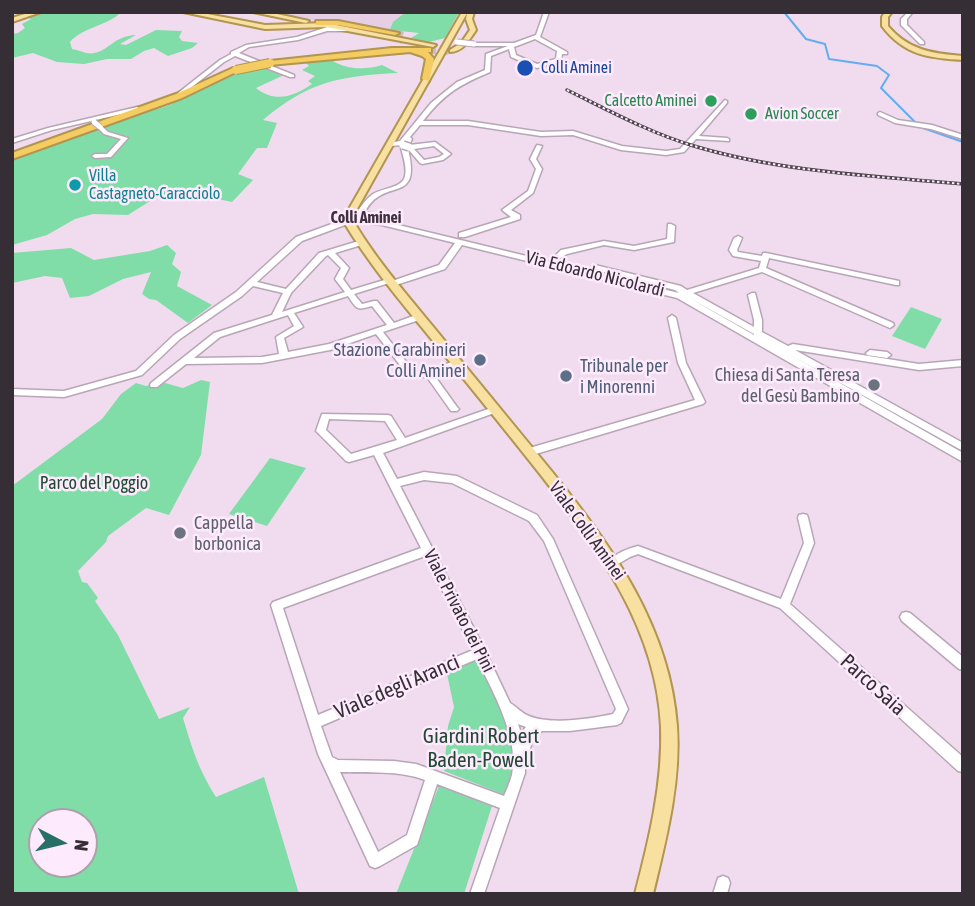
<!DOCTYPE html>
<meta charset="utf-8">
<style>
body{margin:0}
#map{position:relative;width:975px;height:906px;overflow:hidden;background:#f0dcee;font-family:"Asap Condensed",sans-serif}
canvas{display:block}
.frame{position:absolute;inset:0;border:14px solid #352e34;pointer-events:none}
.north{position:absolute;left:28px;top:808px;width:70px;height:70px;box-sizing:border-box;background:#fdeafc;border:2px solid #ad9fac;border-radius:50%;rotate:97deg;font-size:19px;font-weight:700;line-height:28px;text-align:center;color:#352e34}
.north::after{content:'';display:block;margin:auto;width:24px;height:32px;background:#276f67;clip-path:polygon(50% 0,100% 100%,50% 72%,0 100%)}
</style>
<div id="map">
<canvas width="975" height="906"></canvas>
<div class="frame"></div>
<div class="north">N</div>
</div>
<script>
const ctx = document.querySelector('canvas').getContext('2d');
ctx.lineJoin = 'round';
function fill(path, color) { ctx.fillStyle = color; ctx.fill(path, 'evenodd'); }
function trace(path, color, width, dash) { ctx.strokeStyle = color; ctx.lineWidth = width; ctx.lineCap = dash ? 'butt' : 'round'; ctx.setLineDash(dash || []); ctx.stroke(path); }
function drawText(font, color, halo, rows, align = 'center') {
  ctx.font = font + ' "Asap Condensed",sans-serif'; ctx.lineWidth = 5; ctx.setLineDash([]); ctx.textBaseline = 'middle'; ctx.strokeStyle = halo; ctx.fillStyle = color; for (const [text, x, y, turn = 0] of rows) {
    ctx.save(); ctx.translate(x, y); ctx.rotate((+turn || 0) * Math.PI / 180); ctx.textAlign = isNaN(turn) ? turn : align; if (halo) ctx.strokeText(text, 0, 0); ctx.fillText(text, 0, 0); ctx.restore();
  }
}
const built = new Path2D(`
 M267,12H459L405,29L397,36Z`);
const green = new Path2D(`
 M40,12H121C110,25 83,27 70,42L72,49C79,50 88,55 94,53C108,51 114,36 136,35L120,44L126,45L156,30L182,31L179,37L182,41L198,43L192,48L168,56L154,48L144,51L131,59H107L84,64L57,62L33,53L12,58V34L18,33L25,28L22,24L31,19L26,17Z
 M406,12H459L445,38L429,42L411,38L419,33L390,30L393,22Z
 M331,60C347,70 365,70 382,65L398,73C340,76 309,81 263,120L277,123L267,148H257L238,174L253,180L232,202L199,195L197,190L158,196L128,215L93,214L75,219L47,235L12,245V160L89,130L167,106L244,70L262,66L284,75L256,88C275,103 293,97 312,84L308,81L315,76L302,70L309,66L305,62Z
 M167,245L176,253L172,264L181,272L177,286L212,305L188,323L156,300L149,299L142,294L151,272L123,279L89,296L70,298L62,278L45,276L12,283V253L71,248L94,260L150,251Z
 M911,307L942,319L925,349L892,336Z
 M201,380L210,382L201,455L169,515L146,508L108,536L106,542L78,571L82,582L87,583L98,598L95,601L118,635L159,719L190,707L183,718C193,751 198,768 216,797L264,777L299,894H12V486L102,419L121,394L136,383L146,386L165,383L183,388ZM42,822H84V864H42Z
 M270,458L306,468L267,526L229,514Z
 M480,656L514,735L516,764L505,795L444,771L448,726L454,707L447,674Z
 M439,786L492,806L464,894H396Z`);
const stream = new Path2D(`
 M784,12L806,39L825,44L829,59L877,66L889,75L881,88L916,123
 M923,128L963,142`);
const highwayTunnel = new Path2D(`
 M395,33L403,36L404,43
 M428,50L452,51`);
const minor = new Path2D(`
 M544,12H549L540,37L567,52V54H562L561,61L537,68L511,57L509,49L491,56L490,72C459,85 444,94 423,121H468L541,132L573,131L622,146L666,151L680,149L725,100L727,101V103L699,136L727,138L729,139V141L696,139L684,152L666,155L621,150L573,135L541,136L468,125H420L410,137L412,139L409,145L435,142L451,154L443,160L422,164L420,163L408,149C422,207 384,175 365,212L396,217V221L363,216L359,219L382,221L679,293L675,290L592,269L591,267L595,265L681,286L687,290L759,268L761,261L733,256L729,250L734,238L738,236L742,238L737,250L738,252L762,256L763,253H766L899,281V285H896L769,258L766,268L893,323L894,325L890,328L762,272L693,293L754,327V320L748,295L752,293H755L762,320V332L788,346L793,344L919,364L963,360V366L919,370L795,350L963,443V451L787,353L963,453V462L677,298L462,245L445,269L396,285H393L389,283L354,294L362,304L374,301H377L394,323L416,315H422V319L383,332L414,372L428,371L454,361H460L461,363L460,365L434,375L457,407L459,409L457,411H451L427,377H409L376,334L330,350L262,363L186,364L157,387H151L150,385L151,383L214,333L272,315L283,293L253,286L242,296L180,339L142,375L64,397L12,395V389L64,391L136,371L174,335L236,292L296,237L348,218L359,219L355,217L356,215L352,213L353,211H358C362,205 366,199 373,194C382,188 403,188 405,176C407,167 403,156 401,148L403,145L390,146L387,144L388,143L400,141L431,103L457,82L485,70L486,54L508,46H474L471,44L472,43H514L536,35ZM535,39L557,51L556,59L537,64L516,55L514,47ZM434,146L444,154L439,157L424,160L414,149ZM353,222L382,225L455,243L439,265L395,280L391,278L351,290L343,279L349,268L335,253L365,244L366,242L362,240L319,253L286,289L257,282L302,241ZM328,255L341,268L335,279L345,292L282,312L291,293L325,257ZM348,296C357,309 356,311 372,306L387,325L329,344L288,352L284,338L303,327L294,313ZM686,296L754,334V335ZM288,315L294,326L276,337L279,354L262,357L194,358L220,337Z
 M908,12H913L907,19V25L924,42V44H920L901,25V19Z
 M327,27H346L349,29L346,31H327L298,40L249,47L239,53L294,75V77H290L235,56L224,62L183,94L178,93L220,60L231,54V52L246,45L297,37Z
 M137,107L140,109L139,110L52,130L12,143V139L48,128Z
 M880,112L898,120L932,125L963,135V139L931,129L895,123L878,115V113Z
 M98,126H102L108,132L128,138L111,157L95,158L92,156L95,154H107L121,139L104,134L98,128Z
 M537,145L542,146L536,159L542,169L533,193L511,210L520,215V219L465,237H459V233L511,217L502,210L528,191L536,169L530,159Z
 M668,224H671L675,226L674,242L634,250L604,245L567,254L557,260L553,258L561,250L604,241L634,246L667,239Z
 M672,315L676,318L686,363L705,402L703,404L529,456L526,455L524,452L526,449L695,400L678,363L668,318Z
 M870,350L887,352L891,355L887,358L867,355L866,353Z
 M494,407L497,408L499,410L497,412L383,453L397,479L424,472L457,476L537,515L553,539L628,709L621,723L617,725L570,731H542L533,738L528,756L525,758V773L484,894H470L500,808L437,784L417,845L380,866L375,868L370,866L318,754L271,605L273,602L421,548L374,455L349,462L346,461L316,431L322,414L388,415L391,416L405,438ZM329,419L385,421L397,440L351,454L326,430ZM424,480L452,483L529,521L544,541L616,709L613,714C590,719 551,725 529,716C521,713 517,707 510,703L484,648L400,486ZM425,556L473,650L318,715L283,608ZM477,659C492,690 520,739 512,775C510,782 507,789 504,796L416,764L394,761L338,760L332,757L321,726ZM518,724L526,727L521,733ZM340,772C368,773 399,770 425,780L407,835L378,852Z
 M803,514L807,515L808,518L814,543L790,604L963,757V772L958,771L780,608L638,554L630,557L613,567L609,566L608,563C615,553 627,549 638,546L781,599L804,543L798,518L799,515Z
 M906,612L910,613L963,657V670L959,669L902,621L900,617L902,613Z
 M723,876L728,878L730,883L727,894H713L718,878Z`);
const major = new Path2D(`
 M31,12H41L12,22V18Z
 M183,12H197L265,25L326,23L436,45L433,47L326,27L265,29Z
 M253,12H268L309,21L306,23Z
 M462,12H474L472,19L476,30C469,40 463,52 450,52V50L461,43L470,30L466,19L467,13L357,209L355,224C378,262 407,295 435,329C474,377 514,425 553,473C613,547 670,628 677,726C681,782 666,840 653,894H635C649,840 663,783 661,727C657,629 598,549 540,474C502,426 463,378 424,330C396,296 368,262 345,224L349,209Z
 M885,12H892L888,17V26C908,50 933,54 963,56V60C928,58 904,55 882,26V17Z`);
const highway = new Path2D(`
 M316,21H338L399,33L395,35L338,25H316Z
 M392,48H431V52H428L434,59L429,81L422,79L426,59L422,56L410,52L270,65L266,63L270,61Z
 M233,68L240,70L182,98L12,159V153L176,94Z`);
const rail = new Path2D(`
 M567,90C608,110 650,133 694,146C781,172 873,176 963,184`);
const minorBridgeFar1 = new Path2D(`
 M457,42L474,44
 M94,122L100,127`);
const minorBridge = new Path2D(`
 M403,145L409,147`);
const highwayBridge = new Path2D(`
 M236,70L270,63`);
const markers = [
 [525,68,9,"#1a4fb4"],
 [711,101,7,"#2e9e5b"],
 [751,114,7,"#2e9e5b"],
 [75,185,7,"#0f9aa8"],
 [480,360,7,"#5c6f8a"],
 [566,376,7,"#5c6f8a"],
 [874,385,7,"#6b7280"],
 [180,533,7,"#6b7280"]
];
const farTransitnames = [
 ["Colli Aminei",541,68]
];
const farLeisurenames = [
 ["Calcetto Aminei",697,101],
 ["Avion Soccer",765,114,"left"]
];
const farCulturenames = [
 ["Villa",89,176],
 ["Castagneto-Caracciolo",89,194]
];
const farNeighbourhoodnames = [
 ["Colli Aminei",366,218]
];
const streetNames = [
 ["Via Edoardo Nicolardi",595,274,14],
 ["Viale Colli Aminei",587,531,54],
 ["Viale Privato dei Pini",459,611,63]
];
const serviceNames = [
 ["Stazione Carabinieri",466,350],
 ["Colli Aminei",466,371],
 ["Tribunale per",580,366,"left"],
 ["i Minorenni",580,387,"left"]
];
const worshipNames = [
 ["Chiesa di Santa Teresa",860,375],
 ["del Gesù Bambino",860,396],
 ["Cappella",194,523,"left"],
 ["borbonica",194,544,"left"]
];
const parkNames = [
 ["Parco del Poggio",94,483]
];
const nearStreetnames = [
 ["Parco Saia",873,685,42],
 ["Viale degli Aranci",397,687,-23]
];
const nearParknames = [
 ["Giardini Robert",481,736],
 ["Baden-Powell",481,760]
];
fill(built, '#e6cee5');
fill(green, '#81dda8');
trace(stream, '#63adee', 2);
trace(highwayTunnel, '#cbb9c9', 8, [8, 4.5]);
trace(minor, '#b8a6b7', 3);
trace(major, '#b19551', 4);
trace(highway, '#b19551', 4);
fill(minor, '#fff');
fill(major, '#f8e0a0');
fill(highway, '#f4cc61');
trace(rail, '#4d444c', 3.5);
trace(rail, '#fdeafc', 2, [2.5]);
trace(minorBridgeFar1, '#b8a6b7', 7, []);
trace(minorBridge, '#b8a6b7', 10, []);
trace(highwayBridge, '#b19551', 10, []);
trace(minorBridgeFar1, '#fff', 5);
trace(minorBridge, '#fff', 7);
trace(highwayBridge, '#f4cc61', 8);
for (const [x, y, r, color] of markers) { const dot = new Path2D(); dot.arc(x, y, r, 0, 2 * Math.PI); ctx.fillStyle = color; ctx.fill(dot); trace(dot, '#fdeafc', 2.5); }
drawText('16px', '#164399', '#fdeafc', farTransitnames, 'left');
drawText('16px', '#27864d', '#fdeafc', farLeisurenames, 'right');
drawText('16px', '#0d838f', '#fdeafc', farCulturenames, 'left');
drawText('bold 16px', '#40313f', '#fdeafc', farNeighbourhoodnames);
drawText('18px', '#352e34', '#fdeafc', streetNames);
drawText('18px', '#4e5e75', '#fdeafc', serviceNames, 'right');
drawText('18px', '#5b616d', '#fdeafc', worshipNames, 'right');
drawText('18px', '#204832', '#fdeafc', parkNames);
drawText('21px', '#352e34', '#fdeafc', nearStreetnames);
drawText('21px', '#204832', '#fdeafc', nearParknames);
</script>
